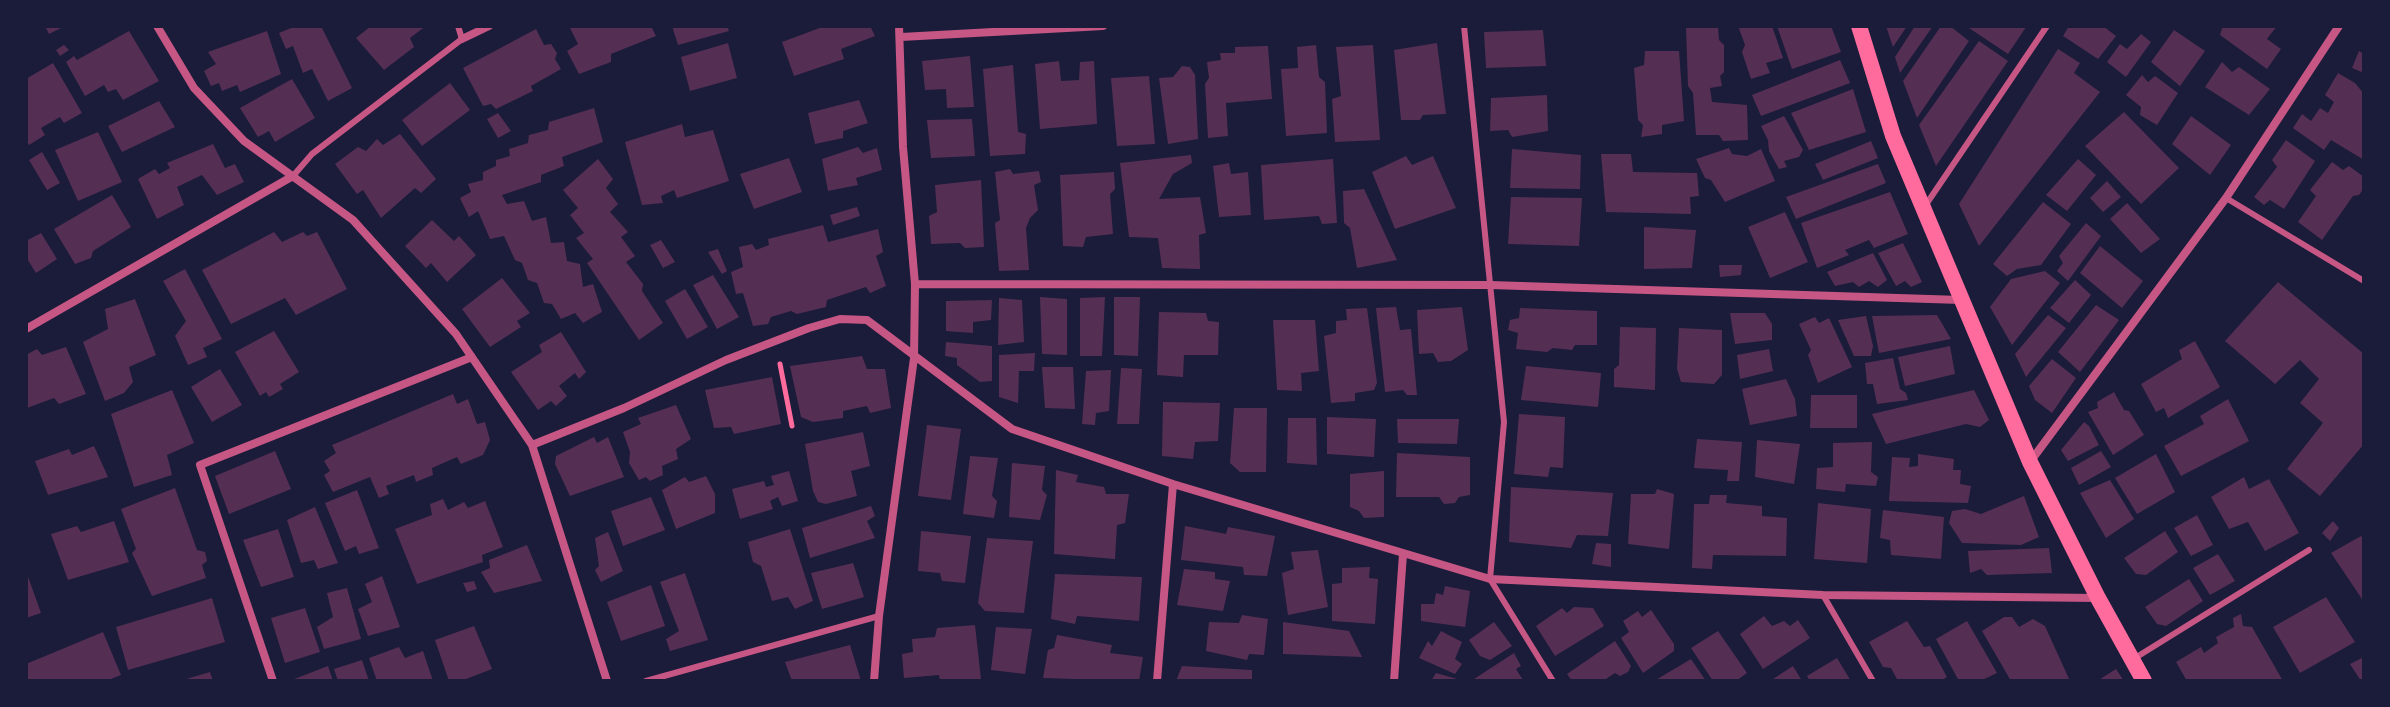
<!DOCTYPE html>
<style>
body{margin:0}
#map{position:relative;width:2390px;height:707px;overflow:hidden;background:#1b1b3a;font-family:Rubik,sans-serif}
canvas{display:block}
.frame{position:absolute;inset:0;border:28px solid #1b1b3a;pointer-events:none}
</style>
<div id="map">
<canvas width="2390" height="707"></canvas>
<div class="frame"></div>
</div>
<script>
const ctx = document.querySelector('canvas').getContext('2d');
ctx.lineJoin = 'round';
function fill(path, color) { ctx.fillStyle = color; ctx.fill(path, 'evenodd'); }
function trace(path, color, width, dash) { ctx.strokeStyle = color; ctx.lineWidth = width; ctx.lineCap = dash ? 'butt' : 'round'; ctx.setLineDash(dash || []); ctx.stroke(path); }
const building = new Path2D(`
 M45,26H65L49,34Z
 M296,26H321L352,88L328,101L312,69L303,73L293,46L286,49L279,33Z
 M371,26H426L410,38L414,47L384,70L356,38Z
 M569,26H651L656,36L611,54V62L579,74L567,51L578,44Z
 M672,26H727L729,31L678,45Z
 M825,26H870L875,36L841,49L844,59L794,76L782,42Z
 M1718,26L1719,40L1724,45V72L1720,76L1722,86L1710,88L1712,102L1747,105L1748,140L1723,141L1719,135H1696L1693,93L1688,86L1686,27Z
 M1738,26H1772L1783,58L1766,63L1770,73L1751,79L1742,52L1745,45Z
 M1777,26H1831L1841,52L1792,69Z
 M1886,26H1907L1893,47Z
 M1915,26H1933L1900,73L1895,57Z
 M1941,26H1950L1969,41L1917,118L1903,81Z
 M1966,26H2024L2026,27L2008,54Z
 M2069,26H2103L2116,36L2098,59L2063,36Z
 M2223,26H2277L2267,39L2281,49L2267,69L2220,35Z
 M536,29L544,45L551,44L557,53L555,59L561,69L531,86L533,91L496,109L491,104L483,106L463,68Z
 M1543,30L1546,66L1486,68L1484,32Z
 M2174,30L2205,51L2180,86L2151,62Z
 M129,31L159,81L123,100L116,89L108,92L104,85L85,96L66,62L74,56L77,60Z
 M267,31L281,74L240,92L237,85L222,91L219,83L211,86L204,71L216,64L208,52Z
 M2141,34L2151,42L2126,77L2107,62L2120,44L2127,49Z
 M1979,41L2008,61L1936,166L1919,125Z
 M728,43L737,78L690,91L681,57Z
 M1437,43L1446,114L1423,115L1420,120H1401L1394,50Z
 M64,45L69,50L60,56L56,50Z
 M1316,45L1319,77L1325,82L1327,133L1286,136L1281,69L1298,68L1297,47Z
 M1373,45L1380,140L1335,142L1332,99L1341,96L1336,47Z
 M1268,46L1272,99L1226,103L1228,136L1208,138L1205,84L1209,78L1207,62L1221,60L1220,53H1235V47Z
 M2058,49L2080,63L2074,73L2100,92L1979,246L1959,204Z
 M1645,51H1679L1684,121L1662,125V134L1641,137L1643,125L1638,120L1634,68L1644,65Z
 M2359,51L2364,54V73L2352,68Z
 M970,56L974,107L947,108L946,89L925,90L922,61Z
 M1840,60L1850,83L1761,116L1752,95Z
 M1059,61L1061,81L1079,80L1080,62L1094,61L1097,124L1040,129L1035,64Z
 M2222,62L2232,72L2239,67L2270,89L2249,115L2205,87Z
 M53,63L82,113L64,123L60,117L41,128L45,135L29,145L26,140V79Z
 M1013,65L1018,132L1026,134L1025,154L990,156L983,69Z
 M1182,66L1190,67L1195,75L1198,139L1168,144L1159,78L1173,77Z
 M2338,73L2355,83L2364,94V160L2331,140L2324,150L2293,128L2302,114L2311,121L2320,108L2328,113L2334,102L2325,95Z
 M2142,75L2148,82L2155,76L2178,93L2157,125L2140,115L2141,107L2126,95Z
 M1149,76L1155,144L1117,146L1111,78Z
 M292,79L315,118L275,142L269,131L258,137L240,108Z
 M450,83L470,110L422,146L402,120Z
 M1853,89L1866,132L1809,150L1791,113Z
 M1547,95L1548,131L1512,137L1508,130L1490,131L1491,98Z
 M859,100L868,123L843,131V138L815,144L808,113Z
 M159,101L175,127L122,152L108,126Z
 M594,108L603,142L562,157L564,166L541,175V182L502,195L507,204L524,201L532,221L546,217L551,243L564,242L567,261L580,264L583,287L593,284L602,312L583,323L575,313L561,319L552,304L544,303L537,283L528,280L522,263L515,260L504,236L490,239L478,211L469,217L460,198L471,192L468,184L483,180V172L496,166V160L510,156L509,149L528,143L529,135L548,130L549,122Z
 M2124,112L2179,168L2141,204L2085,146Z
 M498,113L511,131L498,138L487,119Z
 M1784,116L1803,150L1799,157L1784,161L1787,167L1779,169L1769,151L1768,140L1761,126Z
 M2191,116L2231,145L2210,175L2172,144Z
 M972,119L975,156L931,158L927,120Z
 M682,124L685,137L713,130L729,181L677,198L674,190L661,196L663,203L642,205L625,142Z
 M98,132L122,182L78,201L55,150Z
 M400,134L436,179L421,193L415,188L381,218L363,190L357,194L335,164L358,147L366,151L377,139L383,145Z
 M2286,140L2315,161L2284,209L2270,200L2264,205L2254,197L2277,167L2272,160Z
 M1871,141L1878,158L1823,180L1815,164Z
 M213,144L225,168L235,164L244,182L217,195L202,175L177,187L184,205L157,219L138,179L155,169L159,174L170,168L167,163Z
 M858,147L863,153L877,148L882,170L856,178L858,185L828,191L822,159Z
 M1729,148L1732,154L1747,156L1761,149L1775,181L1725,202L1711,180L1705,178L1696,159Z
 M1512,149L1581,155L1580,189L1510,188Z
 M42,152L60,183L47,190L29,160Z
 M1601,154H1631L1633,172L1697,173L1699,196L1690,197L1691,214L1606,212Z
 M1191,155L1192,163L1173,174L1159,199L1200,197L1206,233L1199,235L1200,269L1162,268L1158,238L1129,237L1120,163Z
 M1406,156L1412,165L1433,156L1456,208L1395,229L1372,172Z
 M789,158L802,192L754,209L740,174Z
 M598,159L613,179L606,188L618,204L610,212L628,232L621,237L635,256L626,262L643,284L642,291L663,323L639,340L587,263L593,259L576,238L584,233L570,215L578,208L563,190Z
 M1333,159L1337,223L1322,224L1319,216L1264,220L1261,165Z
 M2078,159L2096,175L2067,211L2046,195Z
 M2332,162L2343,170L2349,166L2364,177V188L2359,195L2353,196L2322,240L2298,222L2316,196L2310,190Z
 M1229,163L1231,174L1248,172L1251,215L1219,217L1213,166Z
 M1878,164L1886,183L1796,219L1786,197Z
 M1010,169L1013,174L1039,171L1041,182L1034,185L1038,210L1030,218L1026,228L1029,270L999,271L995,223L1000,220L995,172Z
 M1114,172L1115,189L1110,194L1113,234L1086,237L1083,247L1063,246L1060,175Z
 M981,180L984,247L965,248L960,243L931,244L929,216L937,212L935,185Z
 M2107,181L2121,197L2103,212L2090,198Z
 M1364,189L1397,260L1357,268L1350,228L1344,223L1343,191Z
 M1890,192L1908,234L1874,248L1869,240L1845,250L1849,255L1817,268L1801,223Z
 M112,195L131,227L93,251L91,258L75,264L54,229Z
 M1511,197L1582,198L1579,246L1508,244Z
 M2043,202L2071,224L2041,265L2017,269L2007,276L1993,264Z
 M2127,203L2160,239L2141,253L2110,219Z
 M857,207L860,216L833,225L830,215Z
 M1785,212L1808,262L1770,278L1748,227Z
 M432,220L454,241L459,236L476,255L447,282L431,263L426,268L405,246Z
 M2086,223L2101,236L2068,281L2057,271L2063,263L2059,256Z
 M823,225L828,242L878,229L883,252L876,256L886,286L870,293L866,287L827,300L826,307L797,314L791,311L771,317L768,324L753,326L743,293L736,294L731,272L743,267L739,247L752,244L756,250L769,245L768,239Z
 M1644,227L1696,230L1692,268L1644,269Z
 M274,232L282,242L303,232L307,236L317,232L347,289L296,315L285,298L231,324L202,270Z
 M41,233L57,259L36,273L26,257V241Z
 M661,240L675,262L663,268L650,245Z
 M1903,243L1922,282L1911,287L1905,281L1896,286L1878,253Z
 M2100,246L2143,281L2122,308L2080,273Z
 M718,249L727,271L722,274L708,252Z
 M1873,253L1887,280L1878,287L1869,281L1859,287L1853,282L1835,286L1827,272Z
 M1719,265H1742L1741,275L1720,277Z
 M185,269L222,339L203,348L207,357L188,365L175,336L186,321L163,281Z
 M2045,271L2060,283L2012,345L1990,307L2011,279Z
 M713,275L739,317L717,329L693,285Z
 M502,278L530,313L517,321L521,327L490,347L462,309Z
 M2075,280L2091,295L2069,323L2050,308Z
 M2278,282L2364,354V444L2320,496L2287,469L2323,423L2300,403L2319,379L2300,360L2275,384L2225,341Z
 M685,289L708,327L687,339L665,301Z
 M1040,297L1067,299V355L1042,354Z
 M1105,297L1102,356H1080V298Z
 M1114,297H1140L1138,356L1114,355Z
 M999,298L1022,300L1024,342L998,345Z
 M135,299L156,355L129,367L133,382L124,393L105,401L83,342L108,329L105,309Z
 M992,300L991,320L973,322V333L946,331V301Z
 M2096,305L2119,320L2080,372L2058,352Z
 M1396,307L1400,330L1411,329L1417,395H1407L1403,390L1385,392L1376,308Z
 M1462,307L1468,350L1451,361L1438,362L1433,353L1419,354L1417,310Z
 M1367,308L1377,383L1374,390L1355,393V401L1331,403L1324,336L1336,333V321L1347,320L1346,309Z
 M1520,308L1597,311V345H1575L1572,350L1553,348L1547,352L1516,349L1518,333L1508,330L1510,320L1519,318Z
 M1159,312L1206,313L1208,321L1219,322L1218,355H1184L1183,377L1157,375Z
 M1730,313H1765L1772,324V340L1735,344Z
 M1937,315L1951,339L1879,353L1872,316Z
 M2048,315L2066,328L2026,377L2015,354Z
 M1866,316L1873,346L1871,356H1854L1838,320Z
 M1815,317L1819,323L1829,318L1852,367L1818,383L1808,355L1811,350L1799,324Z
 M1273,320H1315L1319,371L1301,373L1302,391L1277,390Z
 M1620,327L1656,328L1655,390L1614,387V369L1619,365Z
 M1679,328L1722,330V375L1714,384L1681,382L1677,369Z
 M274,331L299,372L280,384L283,389L269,397L266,392L260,396L235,352Z
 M561,332L586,372L579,379L575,373L559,386L567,396L556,406L551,401L538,410L511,372L542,352L539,345Z
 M2195,341L2220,387L2168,418L2164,408L2156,412L2141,384L2182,359L2179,350Z
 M946,342L992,346V381L980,382L957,365V358L945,356Z
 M1950,346L1955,374L1905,386L1898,357Z
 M66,347L86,394L59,404L54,398L27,408L26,355L37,349L42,355Z
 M1769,349L1773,371L1740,379L1737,355Z
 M1035,353L1034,371H1019L1018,403L999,397V355Z
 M862,356L867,369H885L891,408L870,413L867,406L843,411V418L813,422L801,417L790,366Z
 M1893,358L1900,389L1906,393L1908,400L1877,404L1873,384H1867L1865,363Z
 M2052,359L2076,378L2052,413L2035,400L2029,386Z
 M1526,366L1601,373L1598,407L1521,400Z
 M1042,367H1073L1075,409L1045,408Z
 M1121,368L1142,369L1139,424H1117Z
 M220,369L242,405L212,422L191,387Z
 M1111,370L1109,411L1096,413L1095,425L1082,424L1086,371Z
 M772,377L781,424L734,434L731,427L714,428L705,390Z
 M1786,379L1795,399L1797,416L1750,425L1742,389Z
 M172,390L194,443L167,455L172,475L134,487L111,414Z
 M1974,390L1989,420L1980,427L1966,424L1886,444L1872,414Z
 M2114,392L2124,410L2129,411L2144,435L2113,455L2088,412L2098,408L2097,402Z
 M453,394L457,404L468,399L477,424L485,422L490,440L483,455L461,464L457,457L432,468L433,475L416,482L414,475L386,486L389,494L379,498L370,477L333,492L324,475L330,471L324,461L336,453L332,445Z
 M1811,395H1857V428H1810Z
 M2228,399L2249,441L2181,476L2164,446L2204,424L2200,416Z
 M1163,402L1220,403L1218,441L1195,442L1193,459L1162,456Z
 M676,405L691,439L676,449L678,459L662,466L663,475L650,481L646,477L639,480L629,463L630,452L623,432L641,424L638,418Z
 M1234,408H1267L1266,472H1240L1230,463Z
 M1519,414L1565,417L1563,468L1550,467L1548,477L1514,474Z
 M1327,417L1376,419L1374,457L1327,454Z
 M1288,418H1316L1317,465L1287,463Z
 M1397,419H1459L1457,444L1398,443Z
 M2084,422L2089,426L2099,445L2068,461L2061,450Z
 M927,425L961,429L951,500L918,496Z
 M863,432L870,466L851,471L857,496L826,504L818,502L813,491L805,444Z
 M594,437L597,443L608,437L624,477L570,496L555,464L556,456Z
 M1697,439L1742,442L1739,481H1727L1728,470L1694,468Z
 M1757,440L1800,444L1794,484L1755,477Z
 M1872,442L1871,472L1878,477L1876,486L1846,484L1845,492L1816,489L1817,468L1833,467V443Z
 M94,446L108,477L48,495L35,461L69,449L72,455Z
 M275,451L291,489L229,514L215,476Z
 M2101,451L2111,467L2079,485L2071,468Z
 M1397,453L1470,457V495L1459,497L1455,503L1444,504L1439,497H1396Z
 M1918,454L1954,459L1953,470H1961L1960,484L1971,486L1968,503L1889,501L1892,457L1910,458L1909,467L1918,466Z
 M2156,454L2175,492L2137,514L2115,478Z
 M970,456L998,458L992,496L997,501L994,518L963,514Z
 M1012,463L1045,466L1042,490L1047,495L1040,520L1009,517Z
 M1056,470L1078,475L1076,482L1104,487L1106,494H1129L1125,523L1117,525L1115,559L1054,554Z
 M789,471L798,501L782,506L778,497L770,501L773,509L740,519L732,489L764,481L766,487L774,485L771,476Z
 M1384,471V517L1364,518L1359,511L1350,507V474Z
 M706,476L715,494V513L676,529L662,490L685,477L689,482Z
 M2244,477L2249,489L2269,479L2299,533L2265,551L2248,522L2229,529L2211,497Z
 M2110,480L2134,519L2106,538L2080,493Z
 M1511,487L1613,493L1608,536L1577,535L1571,548L1509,542Z
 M175,488L197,550L205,552L207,561L202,565L206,578L152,596L132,553L136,549L121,509Z
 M1657,489L1674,494L1669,549L1628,544L1631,494H1655Z
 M357,490L379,548L359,554L356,546L345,551L325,503Z
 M1710,495H1727L1726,503L1762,506V516L1787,518L1786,556L1713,555L1712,569L1692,568L1694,504H1709Z
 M2024,496L2039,537L2021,545L1962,543L1949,523L1952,511L1965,509L1981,514Z
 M651,497L665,530L623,546L611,511Z
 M443,499L448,510L464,502L468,508L485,501L503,547L482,555L483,562L417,584L395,529L432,515L430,504Z
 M1818,503L1871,509L1867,563L1814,559Z
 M871,506L875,516L867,521L875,538L810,558L802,528Z
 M315,507L338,563L318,569L314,560L301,563L287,520Z
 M1883,510L1944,517L1941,559L1891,555L1890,540L1880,538Z
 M2197,515L2213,545L2191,556L2174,528Z
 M114,521L129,562L68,580L51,534L77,526L81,532Z
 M2333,521L2339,528L2330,541L2322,533Z
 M1185,526L1226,534L1228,527L1275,536L1267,576L1244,575L1243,567L1181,560Z
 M278,529L294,577L261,587L243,540Z
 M790,529L813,601L795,609L788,597L772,601L761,566L753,562L748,542Z
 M921,531L971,536L965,583L942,581L940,573L918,571Z
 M2165,531L2178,552L2146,575L2136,574L2124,558Z
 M608,532L623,571L601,582L595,570L599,566L595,538Z
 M2361,536L2364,540V602L2331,553Z
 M987,538L1033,541L1024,613L985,611L978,603Z
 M1596,543L1611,544V567L1592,564Z
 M527,545L542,581L494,593L481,572L490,568L489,560Z
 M2049,548L2052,573L1987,575L1981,569L1970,573L1968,551Z
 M1318,550L1328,607L1288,615L1282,573L1294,569L1291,552Z
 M2218,554L2235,581L2210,595L2193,568Z
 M853,563L864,597L822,609L811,573Z
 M1370,567L1369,578L1378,579L1375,624L1332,621V584L1342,583V568Z
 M1184,569L1215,572V579L1230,581L1223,611L1177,605Z
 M26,571L41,613L26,618Z
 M685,573L708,640L670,651L666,639L679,631L660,582Z
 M1055,574L1142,577L1139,621L1077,616L1075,624L1051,619Z
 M382,576L400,627L368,636L358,609L372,602L365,584Z
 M2189,579L2203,601L2166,626L2157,624L2145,607Z
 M474,581L477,589L467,592L463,583Z
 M651,585L665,626L621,641L607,602Z
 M1445,586L1470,591L1465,627L1421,621V604H1434L1436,593L1443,595Z
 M347,588L361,639L324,649L317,627L333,617L327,593Z
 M2326,597L2355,642L2300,673L2273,627Z
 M212,598L225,642L128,670L116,627Z
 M1574,607L1593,608L1604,626L1555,656L1536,626L1562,608L1567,613Z
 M305,608L320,652L285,663L271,618Z
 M1651,610L1674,644V651L1643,673L1621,638L1629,632L1623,621L1638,611L1642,617Z
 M2241,614L2243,626L2252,627L2283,681H2187L2176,662L2201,647L2204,653L2218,643L2216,637L2234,627L2233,618Z
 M1242,615L1268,619L1264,655L1249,654L1247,660L1206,651L1209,622L1239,623Z
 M1764,616L1772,626L1784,621L1790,626L1798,620L1810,638L1763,669L1740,634Z
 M2004,617H2012L2019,627L2033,619L2045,626L2070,681H2011L1982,631Z
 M1907,621L1924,647L1930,646L1947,677L1940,681H1898L1891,668L1883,667L1869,642Z
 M1967,621L1997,673L1980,681H1959L1936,639Z
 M1283,622L1349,631L1362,657L1283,654Z
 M1494,622L1512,646L1490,660L1480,656L1469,640Z
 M975,625L981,679L940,681L939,675L904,678L902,654L913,652L912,639L935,637L937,628Z
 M474,626L492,669L461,681H449L435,640Z
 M996,627L1032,629L1025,674L991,670Z
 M1441,631L1462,642L1455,659L1462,664L1455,674L1419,658L1428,641L1432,646Z
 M1718,631L1747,673L1736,681H1713L1691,648Z
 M103,632L121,675L106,681H26V664Z
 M1057,635L1112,645L1110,653L1143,657L1139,681L1043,678L1048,650L1054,648Z
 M1615,641L1631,666L1628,672L1620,676L1615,673L1603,681H1572L1567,674Z
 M850,645L861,681H792L785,662Z
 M399,647L405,658L423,651L433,681H377L369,658Z
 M1514,653L1521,666L1516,669L1523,680L1521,681H1471Z
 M2364,657V681H2361L2350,664Z
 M1837,658L1851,681H1810L1807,676Z
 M1691,659L1706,681H1654Z
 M362,660L369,681H338L334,669Z
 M328,666L333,681H289Z
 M1182,666L1252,670V681H1176Z
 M1793,666L1802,681H1770Z
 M2116,669L2124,681H2097Z
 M210,672L213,681H183V680Z
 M1436,673L1461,680V681H1431Z`);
const path = new Path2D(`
 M780,364L792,426`);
const service = new Path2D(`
 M1464,26L1504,422L1490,579L1553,681
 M293,176L312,154L462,39L458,26
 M2226,198L2364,281
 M1925,206L2047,26
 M1823,595L1873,681
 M2135,658L2309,550
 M646,681L879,616`);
const minor = new Path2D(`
 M157,26L194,88L244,141L353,220L456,334L532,445L607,681
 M901,37L1103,26
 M462,39L489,26
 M915,284L1490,285L1961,300
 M26,329L293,176
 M532,445L624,408L726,360L809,328L840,319L867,320L1012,429L1173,484L1490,579L1823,595L2098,598
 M2030,462L2226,198L2339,26
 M273,681L200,465L472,357
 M874,681L879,616L914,358L915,284L903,147L899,26
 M1157,681L1173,484
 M1394,681L1403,554`);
const secondary = new Path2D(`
 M1859,26L1893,136L2030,462L2098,598L2144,681`);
fill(building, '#542f53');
trace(path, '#ff6b9d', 5);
trace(service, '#c65784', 6);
trace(minor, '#c65784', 8);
trace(secondary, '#ff6b9d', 16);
</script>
